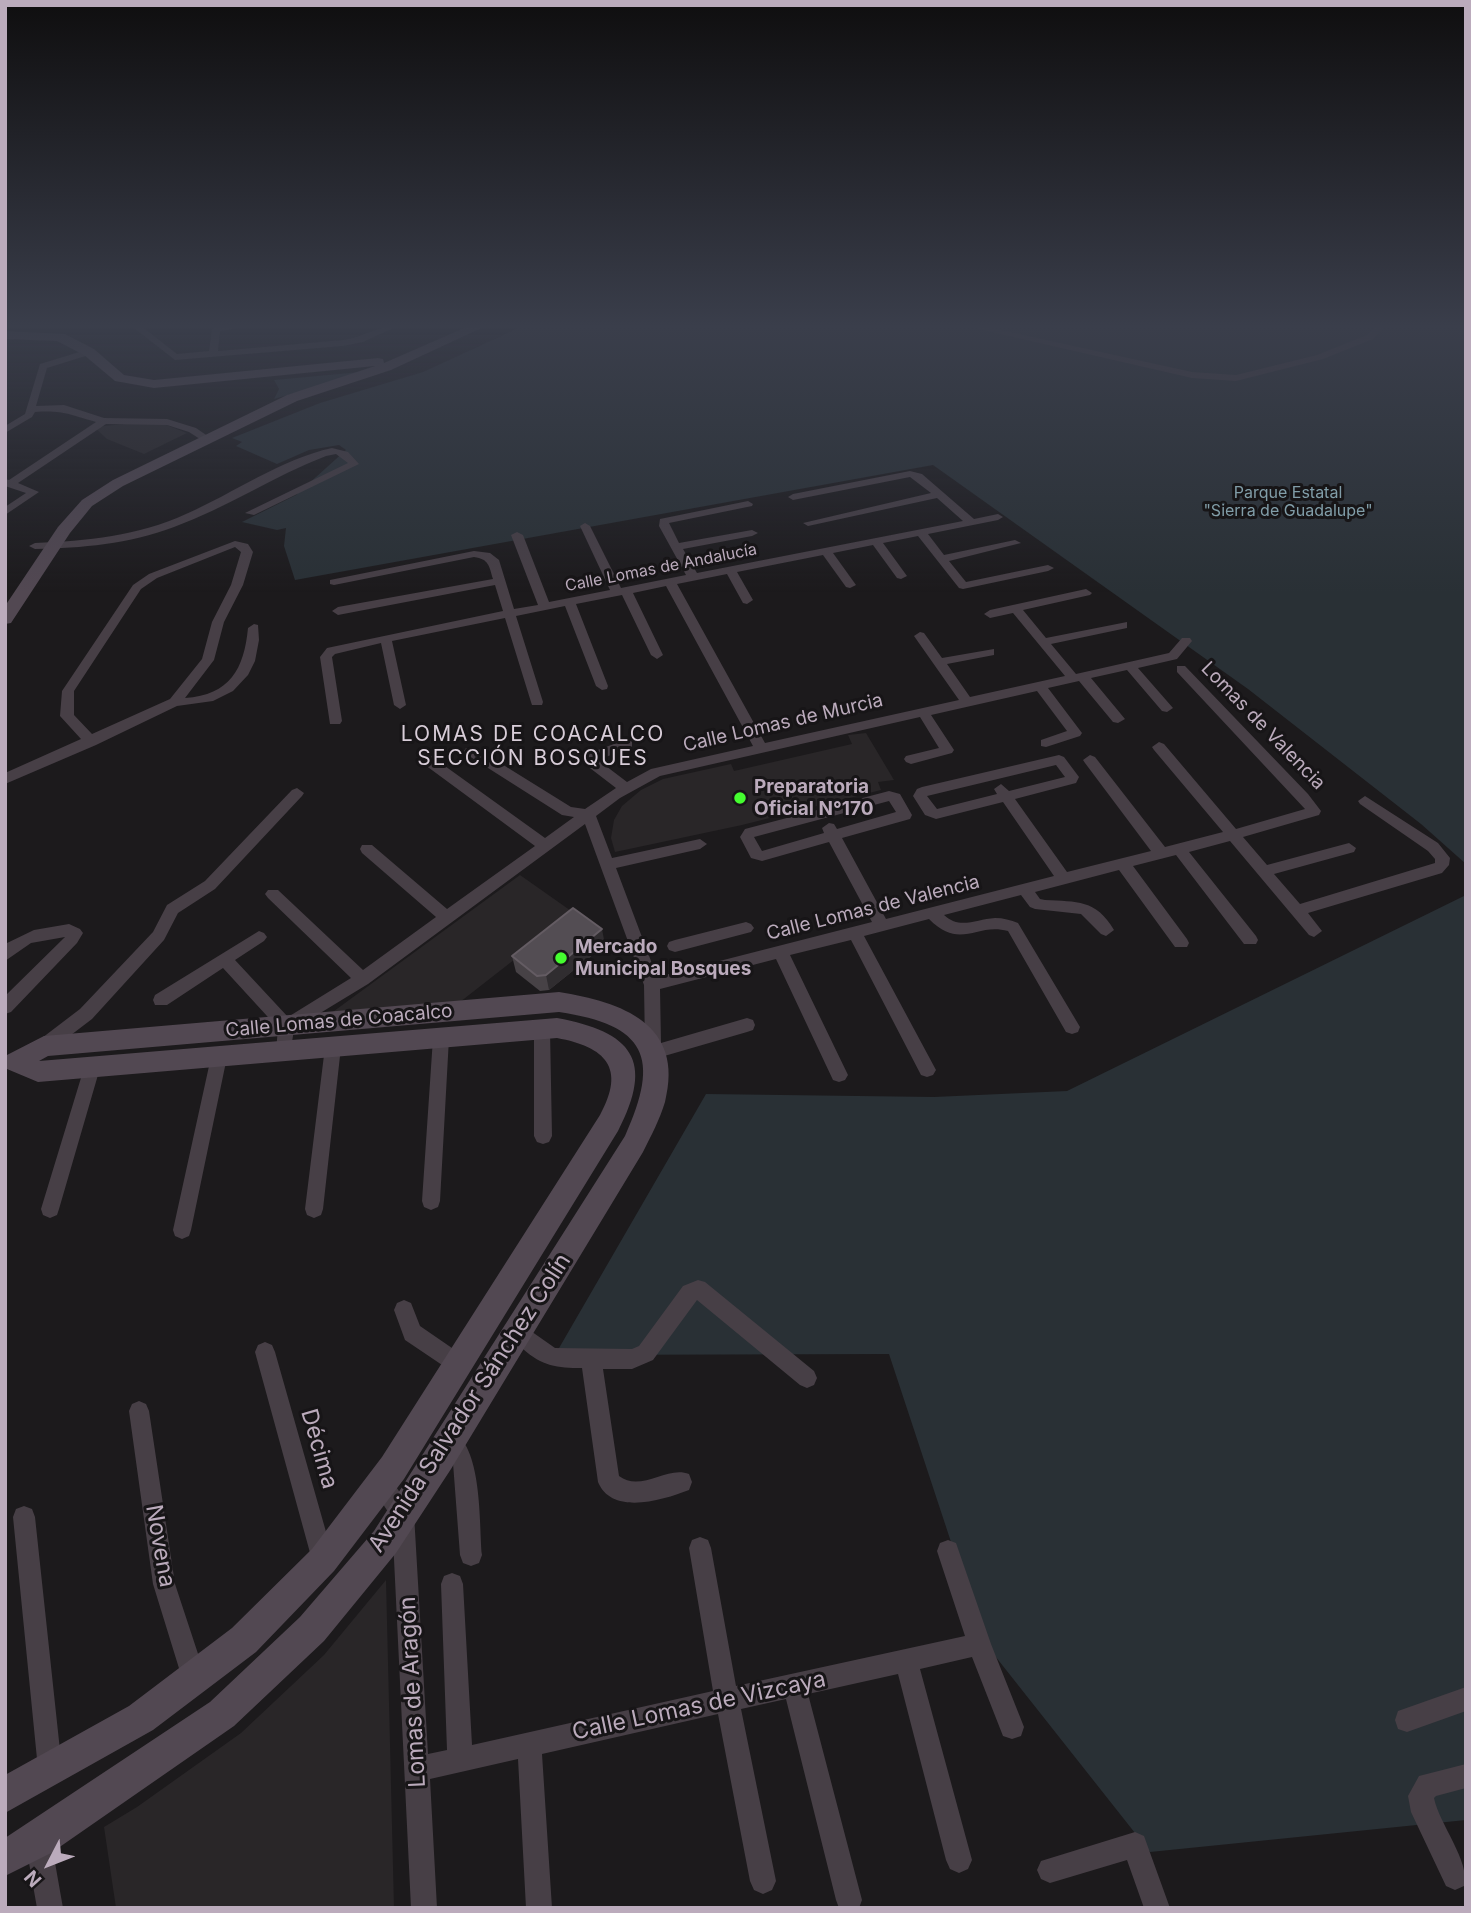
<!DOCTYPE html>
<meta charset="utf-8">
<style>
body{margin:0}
#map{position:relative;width:1471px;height:1913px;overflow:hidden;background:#1c1a1c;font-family:Inter,sans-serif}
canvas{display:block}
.frame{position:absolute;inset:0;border:7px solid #bbabbc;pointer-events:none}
.north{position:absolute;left:14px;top:1829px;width:70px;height:70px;-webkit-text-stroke:5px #171517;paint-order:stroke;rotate:228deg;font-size:19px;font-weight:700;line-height:28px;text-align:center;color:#bbabbc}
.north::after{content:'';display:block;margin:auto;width:24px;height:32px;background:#bbabbc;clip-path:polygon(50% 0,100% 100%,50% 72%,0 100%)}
</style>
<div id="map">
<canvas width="1471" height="1913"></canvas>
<div class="frame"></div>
<div class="north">N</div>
</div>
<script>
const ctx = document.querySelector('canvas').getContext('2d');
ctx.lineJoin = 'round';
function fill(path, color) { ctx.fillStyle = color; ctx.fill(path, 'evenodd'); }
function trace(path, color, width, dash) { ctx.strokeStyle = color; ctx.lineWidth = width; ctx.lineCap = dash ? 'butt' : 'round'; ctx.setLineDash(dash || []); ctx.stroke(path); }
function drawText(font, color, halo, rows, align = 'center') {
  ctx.font = font + ' Inter,sans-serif'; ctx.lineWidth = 6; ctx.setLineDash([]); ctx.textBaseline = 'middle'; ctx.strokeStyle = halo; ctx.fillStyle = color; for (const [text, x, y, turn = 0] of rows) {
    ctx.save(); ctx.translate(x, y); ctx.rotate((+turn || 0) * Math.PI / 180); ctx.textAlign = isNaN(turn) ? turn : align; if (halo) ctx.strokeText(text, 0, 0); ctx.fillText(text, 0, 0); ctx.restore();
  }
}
const built = new Path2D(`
 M156,421L187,433L144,454L107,439L94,427Z
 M866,733L894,780L878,782L881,790L742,825L615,852L611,838L614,820L622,806L641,790L663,779L731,764L734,771L852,744L848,735Z
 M520,875L574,913L460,1002L330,1014Z
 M386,1580L394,1908H116L104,1827L137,1807L241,1733L324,1655Z`);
const green = new Path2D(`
 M525,325H1466V864L1421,824L1248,689L933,465L295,580L284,546L286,528L277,530L242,522L296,495L346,450L339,445L309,450L277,464L236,446L242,442L232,438L320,403L423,372Z
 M371,371L274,399L279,389L274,380Z
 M1466,895V1820L1150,1852L984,1642L889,1354L555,1355L706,1094L934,1097L1067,1091Z`);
const street = new Path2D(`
 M130,325H140L177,354L209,351L212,329L216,326L256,325L220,331L218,351L343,340C363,337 380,325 400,325L363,342L343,346L175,360Z
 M961,325H978L1192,372L1236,375L1317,355L1367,335L1376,325H1385L1373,339L1323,359L1236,381L1192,378Z
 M89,349L94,352L92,354L47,368L36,406L64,405L104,418L167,419L196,428L212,439L203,441L189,432L167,425L106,424L18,483L39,492L5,515V507L26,493L5,486V479L9,480L96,422C70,415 64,410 35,412L32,417L5,433V426L25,414L40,364Z
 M332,448L348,452L359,464L254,515L245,513L348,463L336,454L326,456C274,476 226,508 174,527C129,544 82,548 35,549L29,546L35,543C87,541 138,536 186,514C234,493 281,459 332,448Z
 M910,471L922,474L974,519L998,514L1003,517L998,520L928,534L944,555L1015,540L1021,543L949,561L966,582L1048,565L1054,568L1048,571L963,589L959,588L918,536L883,543L907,576L901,579L897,578L873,545L833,553L856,585L850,588L846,587L823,555L737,572L753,600L747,604L743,603L727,574L677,584L765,743L959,700L914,636L920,632L924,633L942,658L994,649V655L947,664L970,697L1065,676L1013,613L990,618L984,614L990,610L1086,589L1092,593L1090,595L1023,610L1046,638L1127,622V628L1051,644L1076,674L1169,653L1182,638H1190L1192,641L1177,659L1138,668L1173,708L1167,712L1162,711L1127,670L1091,678L1125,719L1118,723L1113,722L1079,681L1048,688L1082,733L1080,736L1046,747L1041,746V740L1067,731L1037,691L931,715L954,750L952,753L911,764L906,762L904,759L906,756L939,748L920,717L660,776L620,798L596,816L612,858L700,839L707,844L700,849L616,868L657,977L872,922L829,842L762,861L751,858L740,837L745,829L889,791L900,794L912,815L910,819L842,838L886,919L1054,876L1003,802L936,819L925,815L913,796L917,789L922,787L1059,755L1064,757L1079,777L1076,783L1015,799L1067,872L1151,851L1085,763L1083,760L1090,755L1095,757L1165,847L1223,832L1154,750L1152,747L1159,742L1164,744L1236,829L1305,809L1177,672V666H1185L1308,794L1321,811L1319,815L1243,837L1267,865L1349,843L1356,848L1354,852L1274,874L1300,904L1435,863V859L1428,851L1360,804L1358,801L1365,796L1438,843L1450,858L1449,865L1442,873L1308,913L1322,931L1314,937L1309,935L1230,841L1189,852L1256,936L1258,940L1256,944H1244L1176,855L1133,866L1187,939L1189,943L1187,947H1175L1119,870L1035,892L1040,899L1045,900C1077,902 1096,899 1114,930L1106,936L1101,934L1081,914L1035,909L1030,907L1021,895L944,915C960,930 976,919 995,918C1003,918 1011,920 1018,923L1080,1027L1078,1032L1072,1034L1066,1032L1008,931C976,922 961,951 929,919L864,936L936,1070L933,1075L927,1077L921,1075L851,940L790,955L848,1075L845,1080L839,1082L833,1080L776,959L660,989L661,1043L747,1018L753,1020L755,1025L753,1030L747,1032L654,1059L648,1057L645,1047L644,985L585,824L368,984L294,1029L290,1056L284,1058L278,1056L276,1051L278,1028L223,968L167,1005H155L153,1000L155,995L259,931L264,933L267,937L264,941L235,960L288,1017L351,978L268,898L265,894L268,890H278L363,970L436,917L362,853L360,849L362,845H372L447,909L535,846L421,762L419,759L421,756H431L545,838L574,817L562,815L466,754L464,751L466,748H476L571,807L585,809L616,788L586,765L584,762L587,754L622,741H632V747L598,760L627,782L651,769L753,746L666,586L633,593L663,655L657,659L651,655L622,595L576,604L608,686L607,689L602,690L596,686L565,606L516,616L543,702L542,705H532L531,702L505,618L392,641L406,705L400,709L394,705L381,643L335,654L332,657L342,721L340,724H330L320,657L327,648L503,611L495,585L338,615L332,611L338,607L493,579C489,566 489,559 474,557L334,585L330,584V580L474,551L490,553L499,560L514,609L538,605L511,535L517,532L523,535L549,602L610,590L580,526L585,523L590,526L621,588L686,575L659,526L660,519L748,501L753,504L752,506L669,523L679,543L752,530L758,533L752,536L683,549L697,573L963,521L937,498L808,526L803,523L931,493L910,477L793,500L788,497L793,494ZM1056,765L1065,777L1009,791L1001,784L994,789L997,794L937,809L927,796ZM889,801L896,812L837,829L834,824L829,823L822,828L824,833L762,851L754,837Z
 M235,541L248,544L253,552L243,585L224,622L214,660L185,698C230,695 244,669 248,628L254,624L258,625L259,640L255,661L248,675L233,691L213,701L177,706L96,745L5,784V773L81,739L60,716L62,691L133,585L149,574ZM235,547L241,552L231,585L212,622L202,659L170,699L92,734L74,715V691L141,589L157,578Z
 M297,788L304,793L302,796L215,889L178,913L164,940L92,1019L50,1051L44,1053L38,1051L36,1046L38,1041L80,1009L153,932L167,905L205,881L292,790Z
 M746,922L751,924L754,928L751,932L675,952L669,950L667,946L669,942L675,940Z
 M69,924L80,929L83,933L77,943L11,1012L5,1014V996L65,937L31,943L5,961V944L34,930Z
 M542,1023L548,1025L550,1030L552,1136L549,1142L543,1144L537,1142L534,1136V1030L536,1025Z
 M441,1031L447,1033L449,1038L440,1201L438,1207L431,1210L424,1207L422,1201L433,1038L435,1033Z
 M333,1040L339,1042L341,1047L323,1209L321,1215L314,1218L307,1215L305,1209L325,1047L327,1042Z
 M219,1050L225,1052L227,1057L191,1230L189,1236L182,1239L175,1236L173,1230L211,1057L213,1052Z
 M92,1061L98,1063L100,1068L59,1209L57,1215L50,1218L43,1215L41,1209L84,1068L86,1063Z
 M698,1280L705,1282L814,1371L817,1378L814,1385L807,1388L800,1385L697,1300L653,1360L632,1369H603L619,1476C641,1493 667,1465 689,1474L692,1482L689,1490C663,1500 612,1516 598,1482L582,1368C557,1368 542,1366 523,1349C517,1344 511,1340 508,1332L511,1325L518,1322L555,1348L632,1349L639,1346L683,1286Z
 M404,1300L411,1303L420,1326L465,1357L468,1364L465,1371L458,1374L451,1371L405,1340L394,1310L397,1303Z
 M265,1342L272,1345L275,1352L334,1560L331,1568L323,1571L315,1568L312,1560L255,1352L258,1345Z
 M139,1401L146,1404L149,1411L175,1584L206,1678L202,1686L194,1690L186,1686L182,1678L153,1584L129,1411L132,1404Z
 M450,1430C483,1444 479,1523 482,1555L479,1563L471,1566L463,1563L460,1555L453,1463L439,1441L443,1434Z
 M381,1473L389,1476L414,1514L428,1754L447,1750L441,1584L444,1576L452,1573L460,1576L463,1584L472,1745L713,1691L689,1548L692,1540L700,1537L708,1540L711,1548L736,1686L965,1636L937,1551L940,1543L948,1540L956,1543L991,1644L1024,1727L1021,1736L1012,1739L1003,1736L972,1657L920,1669L972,1860L968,1869L959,1873L950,1869L946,1860L898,1674L808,1694L862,1900L859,1908H839L836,1900L786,1699L741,1709L776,1881L772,1890L763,1894L754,1890L750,1881L718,1714L542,1754L552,1908H526L518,1759L430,1779L437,1908H411L392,1518L370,1484L373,1476Z
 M24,1506L32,1509L35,1517L62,1769L59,1778L50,1781L41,1778L38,1769L13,1517L16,1509Z
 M1466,1687V1711L1407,1732L1398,1729L1395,1720L1398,1711Z
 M1466,1764V1788L1436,1796L1434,1798C1439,1824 1471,1862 1464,1886L1455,1890L1446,1886L1411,1812L1408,1796L1419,1776Z
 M38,1827L47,1831L51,1840L63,1908H37L25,1840L29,1831Z
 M1135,1832L1144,1836L1170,1908H1144L1127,1860L1050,1883L1041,1879L1037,1870L1041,1861Z`);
const secondary = new Path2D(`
 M471,325H488L391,370L297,401L123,486L92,506L70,533L11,623L5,624V606L58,527L82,500L113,480L287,395L375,366L154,388L115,381L84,355L57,341L5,339V331L65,334L94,349L124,375L154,380L378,358L383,359L384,363Z
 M559,992C622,1002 685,1024 665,1102C660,1119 651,1136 643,1152L451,1469L396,1553L324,1641L234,1726L51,1853L5,1876V1838L210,1702L300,1617L374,1531L625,1136C661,1057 646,1025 559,1012L48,1056L39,1061L557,1018C632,1032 655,1060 618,1131L404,1479L334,1571L256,1652L153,1730L5,1813V1775L129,1706L232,1628L312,1549L382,1457L600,1115C626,1068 606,1047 557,1038L38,1082L7,1069L5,1059L7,1055L44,1036Z`);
const wall = new Path2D(`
 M605,945L549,990L540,991L516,972L512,956Z`);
const shadedWall = new Path2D(`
 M602,929L605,945L549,990L546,975Z`);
const building = new Path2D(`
 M573,908L602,929L546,975L537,976L512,956Z`);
const markers = [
 [740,798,7,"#45fd30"],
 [561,958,7,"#45fd30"]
];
const farParknames = [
 ["Parque Estatal",1288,493],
 ["\"Sierra de Guadalupe\"",1288,511]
];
const farStreetnames = [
 ["Calle Lomas de Andalucía",661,568,-11]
];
const streetNames = [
 ["Calle Lomas de Murcia",783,723,-13],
 ["Lomas de Valencia",1263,726,46],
 ["Calle Lomas de Valencia",873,908,-14],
 ["Calle Lomas de Coacalco",339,1021,-5]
];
const poiNames = [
 ["Preparatoria",754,787],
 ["Oficial N°170",754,809],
 ["Mercado",575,947],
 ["Municipal Bosques",575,969]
];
const neighbourhoodNames = [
 ["LOMAS DE COACALCO",533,735],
 ["SECCIÓN BOSQUES",533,759]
];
const nearStreetnames = [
 ["Avenida Salvador Sánchez Colín",470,1403,-57],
 ["Décima",319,1449,74],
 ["Novena",160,1546,80],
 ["Lomas de Aragón",413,1692,-93],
 ["Calle Lomas de Vizcaya",699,1706,-12]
];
fill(built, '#292628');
fill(green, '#293035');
fill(street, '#473f46');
fill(secondary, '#524852');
fill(wall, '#474246');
fill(shadedWall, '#302d30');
fill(building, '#534d53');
trace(building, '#645c63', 2);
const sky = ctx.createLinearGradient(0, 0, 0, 593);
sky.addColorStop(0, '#0f0e0f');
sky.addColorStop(0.55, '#3a3e4b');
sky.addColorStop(1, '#3a3e4b00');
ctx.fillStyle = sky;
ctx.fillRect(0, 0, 1471, 593);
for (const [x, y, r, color] of markers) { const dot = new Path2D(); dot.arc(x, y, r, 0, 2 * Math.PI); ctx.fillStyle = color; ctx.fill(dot); trace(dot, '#171517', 2.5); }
drawText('16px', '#819da8', '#171517', farParknames);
drawText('16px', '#bbabbc', '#171517', farStreetnames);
drawText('19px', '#bbabbc', '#171517', streetNames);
drawText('bold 19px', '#bbabbc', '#171517', poiNames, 'left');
ctx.letterSpacing = '2px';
drawText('21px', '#d8cdd8', '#171517', neighbourhoodNames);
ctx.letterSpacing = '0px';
drawText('23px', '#bbabbc', '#171517', nearStreetnames);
</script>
